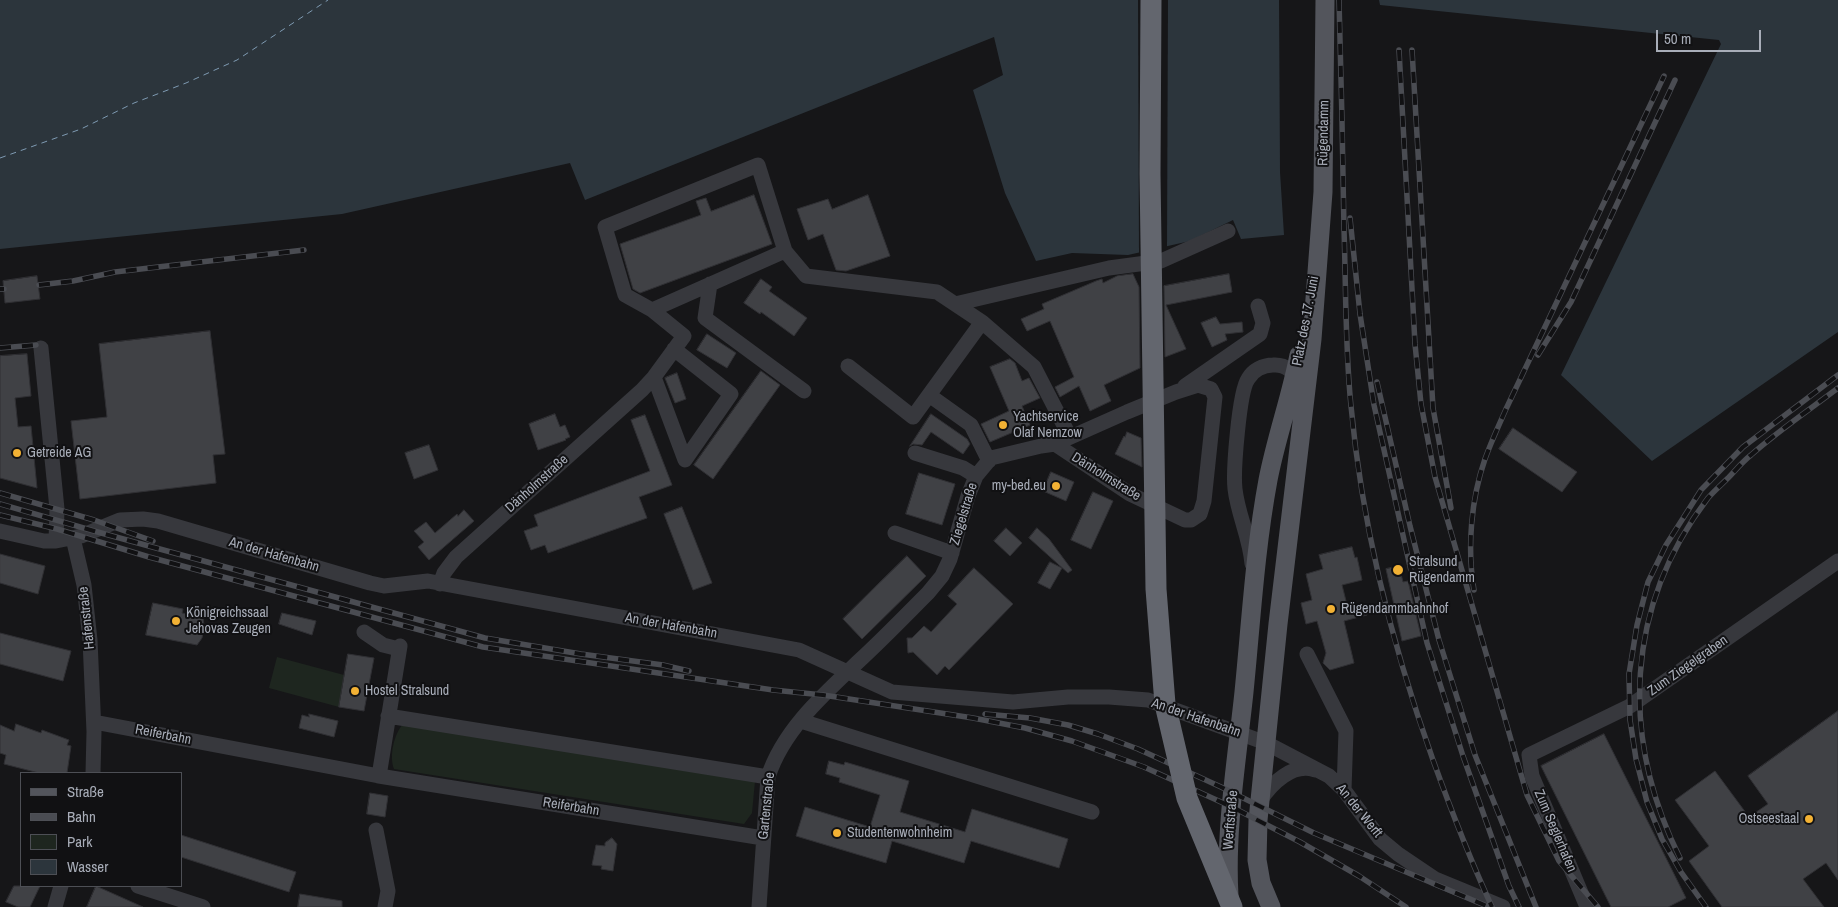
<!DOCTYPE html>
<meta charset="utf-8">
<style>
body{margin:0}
#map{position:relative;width:1838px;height:907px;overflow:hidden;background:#161618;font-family:"Archivo Narrow",sans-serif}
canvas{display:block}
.legend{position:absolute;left:20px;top:772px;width:162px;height:115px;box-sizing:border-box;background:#111113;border:1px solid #4d4f55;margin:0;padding:6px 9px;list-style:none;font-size:15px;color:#a8adb8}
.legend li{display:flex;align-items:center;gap:10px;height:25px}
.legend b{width:25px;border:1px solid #4d4f55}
.scale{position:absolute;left:1656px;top:30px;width:105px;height:22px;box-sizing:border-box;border:2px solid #a8adb8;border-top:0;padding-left:6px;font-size:15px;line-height:18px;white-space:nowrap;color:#a8adb8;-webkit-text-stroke:4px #111113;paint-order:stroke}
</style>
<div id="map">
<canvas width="1838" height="907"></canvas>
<ul class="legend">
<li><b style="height:6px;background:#53555c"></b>Straße</li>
<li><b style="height:6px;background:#4a4c52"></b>Bahn</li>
<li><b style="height:14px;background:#1e261f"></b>Park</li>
<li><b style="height:14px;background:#2c353c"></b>Wasser</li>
</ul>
<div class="scale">50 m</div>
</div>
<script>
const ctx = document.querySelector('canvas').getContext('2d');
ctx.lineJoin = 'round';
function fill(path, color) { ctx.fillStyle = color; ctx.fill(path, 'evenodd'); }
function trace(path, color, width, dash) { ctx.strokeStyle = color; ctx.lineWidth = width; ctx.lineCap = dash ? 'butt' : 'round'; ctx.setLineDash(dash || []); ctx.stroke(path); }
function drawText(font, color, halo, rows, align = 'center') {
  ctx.font = font + ' "Archivo Narrow",sans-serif'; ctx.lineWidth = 4; ctx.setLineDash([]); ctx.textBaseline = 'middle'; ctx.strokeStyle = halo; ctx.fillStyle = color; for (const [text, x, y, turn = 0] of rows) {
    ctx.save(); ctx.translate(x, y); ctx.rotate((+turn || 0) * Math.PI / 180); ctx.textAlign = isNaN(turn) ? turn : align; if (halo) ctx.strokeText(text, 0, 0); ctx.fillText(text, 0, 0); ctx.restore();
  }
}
const green = new Path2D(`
 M277,657L344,675L339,707L269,688Z
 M403,724L755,781L752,813L744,824L394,769C389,756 394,734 403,724Z`);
const water = new Path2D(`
 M0,0H1279L1280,172L1284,235L1241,239L1233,220L1190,241L1128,255L1072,253L1036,261L1005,193L973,90L1003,75L994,37L585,200L570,163L342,214L0,249Z
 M1379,0H1838V332L1652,461L1561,375L1721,44L1719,40L1380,5Z`);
const pier = new Path2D(`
 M1138,0H1168L1167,249L1139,255Z`);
const ferry = new Path2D(`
 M0,158L81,129L134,103L186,83L237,60L328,0`);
const building = new Path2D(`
 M754,195L772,244L640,293L633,289L620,244L701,215L696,201L706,198L711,211Z
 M868,195L890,256L846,271L836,270L823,234L808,240L797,209L828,199L832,209Z
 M1133,274L1139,287L1140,368L1104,385L1111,401L1090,411L1079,386L1060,397L1055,387L1074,377L1050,321L1027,331L1021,319L1044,309L1042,304L1096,281L1102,279L1103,283L1117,276Z
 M1229,274L1232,292L1166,305L1186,349L1165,357L1164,286Z
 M37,276L40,299L5,303L3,281Z
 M761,279L772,287L769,291L807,318L794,336L761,312L760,314L744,303Z
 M1216,317L1220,324L1242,322L1243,332L1225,334L1227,340L1212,347L1201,323Z
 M210,331L225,454L213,455L216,483L80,499L71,421L107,417L99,344Z
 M707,334L736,353L727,368L697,350Z
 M27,354L31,396L15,398L18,427L31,426L37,488L0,478V356Z
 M1010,359L1015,363L1022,381L1029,378L1040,398L1022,406L1030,425L990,442L981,424L1009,411L990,367Z
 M761,371L780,385L713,479L694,465Z
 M677,373L686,399L675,403L665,378Z
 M555,414L560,427L565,425L570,437L565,439L566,440L538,450L529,424Z
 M931,414L967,439L970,444L963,454L931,432L922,445L913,444L910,446Z
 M645,415L672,485L639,497L647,518L548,553L545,545L531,550L524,531L538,526L534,515L650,471L631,420Z
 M1513,428L1577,472L1562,492L1499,449Z
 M1127,432L1141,438L1142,467L1115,454L1124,436L1125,437Z
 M429,445L438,470L414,479L405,453Z
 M1051,472L1074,482L1066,501L1043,491Z
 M919,473L955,484L942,525L906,514Z
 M1093,492L1113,501L1091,549L1071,540Z
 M682,507L712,583L693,590L664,514Z
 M464,510L474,521L429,560L418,547L424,542L414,531L426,522L435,533L457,514L458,516Z
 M1006,528L1022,543L1010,556L994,541Z
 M1037,528L1049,539L1072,570L1068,573L1029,538Z
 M1352,547L1355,558L1357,557L1362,580L1342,585L1348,609L1364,605L1367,615L1344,621L1354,663L1330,670L1323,663L1326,653L1317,621L1306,624L1301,603L1312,600L1306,574L1323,569L1319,555Z
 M0,554L45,566L38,594L0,583Z
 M907,556L926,576L862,639L843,619Z
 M1050,562L1062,568L1050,589L1038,583Z
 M1399,566L1403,582L1408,581L1421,636L1402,641L1386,569Z
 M974,568L1013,604L949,670L945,666L937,675L913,652L908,653L907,638H912L924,626L931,632L957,604L948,596Z
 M153,603L183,609L182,613L203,617L204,626L202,638L197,645L146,635Z
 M282,613L316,621L312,635L279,624Z
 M0,633L71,651L63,681L0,664Z
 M348,654L374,658L364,711L339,707Z
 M1838,711V880L1826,863L1803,879L1824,907H1722L1689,861L1709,846L1675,800L1715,771L1749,817L1768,804L1748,776Z
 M309,714L338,721L334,737L299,728L302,715L309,717Z
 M16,724L41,733L42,730L69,740L67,745L71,746L67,773H39L4,764L6,755L0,753V725L14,731Z
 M1604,734L1686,898L1668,907H1611L1541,766Z
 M829,761L844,765L845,762L909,781L900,812L965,832L972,809L1068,839L1059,868L971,841L964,863L892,841L886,863L796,836L805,807L870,827L880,795L839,782L840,778L826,774Z
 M370,793L388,796L385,817L367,814Z
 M181,835L296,872L289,892L181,857Z
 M612,838L617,844L613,871L601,869L602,866L592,865L596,845L605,846V843Z
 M14,886H40L30,907H18L6,902Z
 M96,886L143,907H87Z
 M300,894L342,901V907H298Z`);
const minor = new Path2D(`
 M710,284L705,318L804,391
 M955,304L1109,268L1161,261L1228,231
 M652,310L785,251
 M41,348L57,509L56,541
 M848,366L913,417L982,322
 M654,377L685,460L731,394L674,349
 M1185,386L1260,334L1263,323L1258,306
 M929,395L971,425L989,461
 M915,453L963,468L976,476
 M0,531L44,541H56L81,536L120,520L143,519L158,521L370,583L384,586L428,581L799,650L892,692L1013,702L1068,697H1109L1148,700L1266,743L1329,776L1344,790L1380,839L1398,854L1435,879L1503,907
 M895,533L952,553
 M73,538L84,585L90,640L94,732L93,773
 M1252,564C1250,538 1238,515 1235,489C1233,472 1239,392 1248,379C1253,370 1263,365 1273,365C1287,364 1293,372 1300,383
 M440,584L444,573L456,557L642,390L654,377L684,336L652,310L625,295L605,227L758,165L785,251L806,276L937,292L982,322L1034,367L1070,437
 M364,632L383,645L399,649
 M1307,654L1346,731L1344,790
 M388,716L768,777
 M801,721L1092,812
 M94,722L379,776L763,838
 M379,776L400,646
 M1260,801C1271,784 1293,762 1315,770
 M376,830L388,891L385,907
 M138,886L203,907
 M55,907L61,886
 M759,907L768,777C783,730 824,694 859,661C883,639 905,616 928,593L942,576L950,559L968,496L976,476L991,458L1041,446L1055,444L1127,412L1176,392L1198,385L1211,389L1215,397L1204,501L1200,514L1191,520H1185L1130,494L1055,444
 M1587,907L1532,776L1529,755L1630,706L1838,561`);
const major = new Path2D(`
 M1229,896C1225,829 1237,759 1244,692C1251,622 1255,550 1268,480C1276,438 1291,397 1299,355
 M1271,907L1261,883L1257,860L1258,820L1278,624L1312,339L1323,192L1325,0`);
const rail = new Path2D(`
 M1339,0C1341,76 1343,153 1344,229C1346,288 1345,347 1351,406C1362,527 1392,645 1433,760C1451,810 1470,859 1492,907
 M1399,50L1415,344L1421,404L1435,477L1527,795L1559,861L1598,907
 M1412,50L1433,408L1451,508
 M1350,218L1360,314L1374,405L1427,643L1463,756L1509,886L1519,907
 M39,285L73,281L115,272L304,250
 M0,289H4
 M0,348L36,345
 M1538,355L1571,302L1675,80
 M1377,382L1410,526L1439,640L1475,755L1536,907
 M0,493L94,520L153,541
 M0,504L94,531L485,638L581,654L663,665L689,671
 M0,515L57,529L149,557L483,647L773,690L823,695L973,718L1025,728L1072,741L1144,767L1232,807L1300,842L1359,876L1406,907
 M1474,590C1467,548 1471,499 1485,459C1491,442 1499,425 1506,409L1664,76
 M985,714L1030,718L1068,725L1098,734L1138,749L1221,787L1314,833L1489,907
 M1680,858C1620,737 1625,607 1708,498C1714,491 1721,485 1727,479C1735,471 1742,462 1751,455C1778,431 1809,410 1838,388
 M1706,907L1681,872L1662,839L1647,802L1636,759L1630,720L1629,674L1637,625L1648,582L1666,545L1701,490L1743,447L1838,375`);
const highwayBridge = new Path2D(`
 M1151,0L1150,174L1156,589L1165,704L1187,798L1232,907`);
const markers = [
 [1003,425,5,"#f2b134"],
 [17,453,5,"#f2b134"],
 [1056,486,5,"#f2b134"],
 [1398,570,6,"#f2b134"],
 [1331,609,5,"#f2b134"],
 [176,621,5,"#f2b134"],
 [355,691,5,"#f2b134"],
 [1809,819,5,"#f2b134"],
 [837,833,5,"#f2b134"]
];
const streetNames = [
 ["Rügendamm",1324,133,-89],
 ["Platz des 17. Juni",1306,321,-79],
 ["Dänholmstraße",1106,477,32],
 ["Dänholmstraße",537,484,-42],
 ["Ziegelstraße",964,514,-73],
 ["An der Hafenbahn",274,555,16],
 ["Hafenstraße",87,618,-96],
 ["An der Hafenbahn",671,626,10],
 ["Zum Ziegelgraben",1688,666,-35],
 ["An der Hafenbahn",1196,718,19],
 ["Reiferbahn",163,735,11],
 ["Gartenstraße",767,806,-84],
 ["Reiferbahn",571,807,9],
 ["An der Werft",1359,811,51],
 ["Werftstraße",1231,820,-85],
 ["Zum Seglerhafen",1555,831,67]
];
const poiNames = [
 ["Yachtservice",1013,417],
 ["Olaf Nemzow",1013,433],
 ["Getreide AG",27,453],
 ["my-bed.eu",1046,486,"right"],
 ["Stralsund",1409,562],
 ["Rügendamm",1409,578],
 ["Rügendammbahnhof",1341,609],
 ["Königreichssaal",186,613],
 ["Jehovas Zeugen",186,629],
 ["Hostel Stralsund",365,691],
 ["Ostseestaal",1799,819,"right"],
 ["Studentenwohnheim",847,833]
];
fill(green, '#1e261f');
fill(water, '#2c353c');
fill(pier, '#161618');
trace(ferry, '#7f9bb3', 1, [6, 5]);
fill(building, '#404145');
trace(building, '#303034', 1);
trace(minor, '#37383d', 15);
trace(major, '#53555c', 19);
trace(rail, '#4a4c52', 5.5);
trace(rail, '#111113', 4, [11]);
trace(highwayBridge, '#63666e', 21);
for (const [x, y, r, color] of markers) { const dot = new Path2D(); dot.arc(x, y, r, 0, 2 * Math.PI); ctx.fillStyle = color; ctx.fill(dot); trace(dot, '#111113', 2); }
drawText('14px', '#a8adb8', '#111113', streetNames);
drawText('14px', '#a8adb8', '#111113', poiNames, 'left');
</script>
